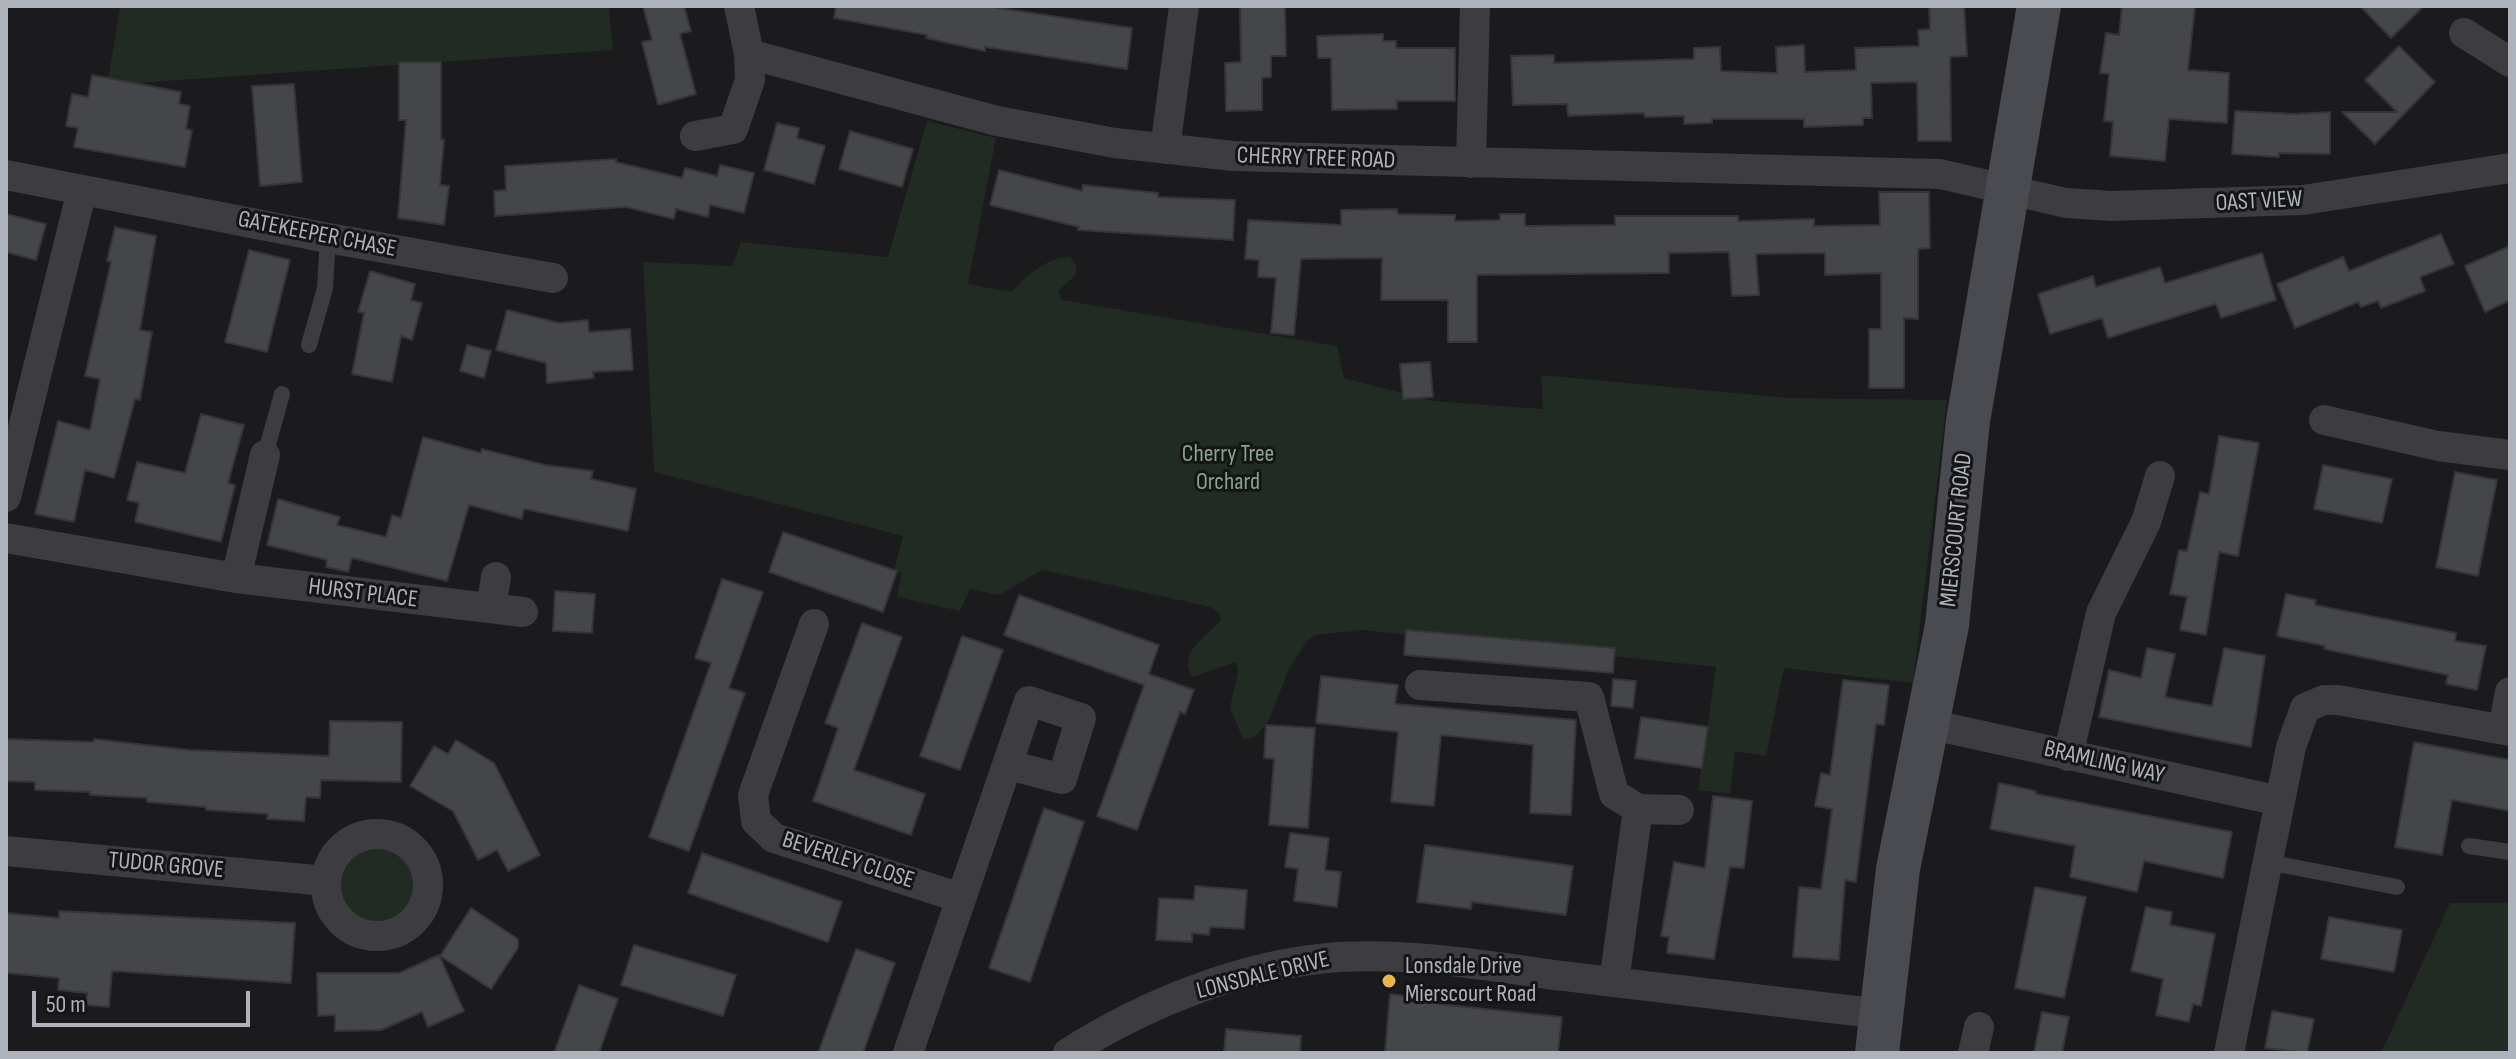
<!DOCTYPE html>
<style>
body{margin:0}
#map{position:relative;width:2516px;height:1059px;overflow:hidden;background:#1b1a1d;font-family:"Sofia Sans Condensed",sans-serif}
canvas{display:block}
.frame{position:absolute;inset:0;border:8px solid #aeb2bb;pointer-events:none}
.scale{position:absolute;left:32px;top:991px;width:218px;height:36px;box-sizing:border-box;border:4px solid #aeb2bb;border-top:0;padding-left:10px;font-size:24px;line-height:28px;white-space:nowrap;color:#aeb2bb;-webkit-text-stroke:6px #151518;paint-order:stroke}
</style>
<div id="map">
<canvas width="2516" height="1059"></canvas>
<div class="frame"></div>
<div class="scale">50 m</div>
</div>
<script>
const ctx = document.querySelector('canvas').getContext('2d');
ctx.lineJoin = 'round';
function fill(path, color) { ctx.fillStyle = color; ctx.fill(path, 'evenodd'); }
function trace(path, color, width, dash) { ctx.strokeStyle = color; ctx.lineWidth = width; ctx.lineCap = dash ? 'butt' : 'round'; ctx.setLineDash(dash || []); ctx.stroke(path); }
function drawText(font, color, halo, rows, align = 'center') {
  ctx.font = font + ' "Sofia Sans Condensed",sans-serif'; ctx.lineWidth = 6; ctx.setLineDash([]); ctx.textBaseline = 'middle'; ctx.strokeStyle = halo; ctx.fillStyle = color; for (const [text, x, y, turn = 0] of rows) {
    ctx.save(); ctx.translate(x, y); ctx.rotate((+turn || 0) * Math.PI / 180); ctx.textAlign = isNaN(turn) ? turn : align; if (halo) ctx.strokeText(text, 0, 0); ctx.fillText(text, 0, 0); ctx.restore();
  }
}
const green = new Path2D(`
 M120,6H609L613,50L107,85Z
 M927,121L996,138L968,284L1012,292C1026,275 1049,256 1070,257L1076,264V275L1058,291L1062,300L1337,346L1344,378L1433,401L1543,409L1541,375L1789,398L1947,400L1913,683L1784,668L1766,756L1735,751L1730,794L1698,790L1716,667L1362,630L1315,635L1306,642L1289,669L1269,720L1254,738L1243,739L1230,708L1238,671L1236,662L1192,677C1177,652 1207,636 1221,620L1219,613L1211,607L1042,570L999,595L970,589L960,611L897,597L902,573L894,570L903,536L654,472L643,262L732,266L741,242L888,257Z
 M338 883a39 39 0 1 1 78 0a39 39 0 1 1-78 0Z
 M2450,903H2510V1053H2381Z`);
const building = new Path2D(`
 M643,6H684L691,31L680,34L696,94L658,105L642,42L652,40Z
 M836,6H986L1132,28L1127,69L985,47V51L926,38L927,35L834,18Z
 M1240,6H1285L1286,56H1271V77L1262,78V110L1226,111L1225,63L1241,62Z
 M1929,6H1964L1967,56L1950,57L1951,141H1918L1917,82L1871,83L1872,118H1863V125L1804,127V119H1712V123L1684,124V116L1645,117L1644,113L1568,116L1567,104L1513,105L1511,56L1554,55V63L1694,59V48L1720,47L1721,71L1777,73L1776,47L1804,45L1805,72L1856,70L1855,48L1919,46L1918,30L1930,29Z
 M2122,6H2195L2188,70L2229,73L2227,123L2169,119L2165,161L2110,156L2113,122L2104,121L2109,74L2100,73L2106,33L2119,35Z
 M2360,6H2424L2391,38Z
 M1383,34V41H1396V48H1455V101H1397V109L1332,110L1331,58H1318L1317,36Z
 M2399,46L2435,82L2375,144L2342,112H2397L2365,80Z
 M399,62H441V139L444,140L440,185L449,186L444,225L398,218L406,120H399Z
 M92,75L181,92L179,104L190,106L186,129L192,130L185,167L74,147L78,128L66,126L72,94L88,97Z
 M294,84L302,182L260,186L252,86Z
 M2235,111L2295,114L2330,112V154L2279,153V157L2232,154Z
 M777,123L799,128L797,138L825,146L814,184L764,170Z
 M850,131L913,149L902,187L839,169Z
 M616,159V162L682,178L685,168L717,176L720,165L754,173L744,213L710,205L708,217L676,209L674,219L626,207L495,216L494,191L506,190L505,166Z
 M999,170L1082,191L1083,185L1158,193V197L1235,200L1233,240L1078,230L1079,227L990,205Z
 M1879,192H1929L1930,248L1918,249V319L1904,318V388H1869V329H1881V273L1825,275V253L1756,254L1759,295L1732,296L1729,252L1669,253V273L1477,275V342H1448V300H1381L1382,258L1301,259L1294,335L1271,333L1276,278L1258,277L1259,260L1245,259L1248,220L1341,225V210L1397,209L1398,214L1455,215V221L1500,220V214H1525V226L1615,225V216H1738V221L1814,219V226L1880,225Z
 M6,214L46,224L36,260L6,252Z
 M115,227L156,236L140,330L152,332L140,400L135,399L114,478L85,470L74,522L35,514L58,421L90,430L100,379L85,376L111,262L107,261Z
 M2441,234L2454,264L2420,277L2425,291L2381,308L2378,301L2361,307L2358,302L2295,328L2277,284L2343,257L2349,271Z
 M2510,246V300L2485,312L2465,266Z
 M249,250L290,260L267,352L225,342Z
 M2262,253L2276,300L2221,318L2216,304L2108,338L2102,318L2050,334L2038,294L2093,276L2096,287L2160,267L2165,283Z
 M370,271L415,284L411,300L422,303L412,340L401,336L392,382L352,374L364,313L358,312Z
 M507,310L559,323L588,320L589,332L630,329L633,370L593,372L594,378L547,383L546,363L496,350Z
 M467,345L491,351L484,378L460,371Z
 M1430,362L1433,397L1403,399L1400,364Z
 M201,414L244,425L228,483L235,485L221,542L135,522L139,503L127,500L137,462L185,473Z
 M2219,436L2259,443L2238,556L2219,552L2206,635L2180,630L2187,597L2170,594L2179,550L2187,551L2200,492L2209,494Z
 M423,437L481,453L482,449L545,465L593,471L591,479L636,489L628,531L524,509L522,519L469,505L447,581L352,558L348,572L326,567L327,560L267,545L278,499L340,517L337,525L386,537L392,515L401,518Z
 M2323,465L2392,479L2382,523L2314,509Z
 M2455,472L2497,480L2478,576L2436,567Z
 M783,532L897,571L883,612L769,572Z
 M722,579L763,592L729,688L745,693L689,851L649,837L711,663L695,658Z
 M555,591L595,594L592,633L553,631Z
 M2286,594L2316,600L2315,605L2456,633L2455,641L2486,646L2477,690L2446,684L2448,675L2324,649L2325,646L2277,636Z
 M1019,595L1159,645L1149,674L1194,690L1185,714L1180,712L1137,830L1097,816L1144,685L1004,635Z
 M862,623L902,637L854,770L925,794L911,835L813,801L838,728L825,723Z
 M1406,630L1615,648L1613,673L1404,655Z
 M962,636L1003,650L960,770L920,756Z
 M2147,648L2175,654L2165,697L2212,706L2224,648L2265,656L2251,747L2099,717L2109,670L2141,678Z
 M1321,676L1398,685L1395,704L1576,720L1571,815L1530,813L1533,745L1441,735L1434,806L1391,802L1398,732L1316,723Z
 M1613,679L1636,681L1633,708L1611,706Z
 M1843,680L1889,685L1884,725L1876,724L1856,882L1845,880L1839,960L1793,957L1799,887L1821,889L1832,809L1815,806L1821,773L1830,775Z
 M1641,717L1708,727L1702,768L1635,758Z
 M330,721L402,722L401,782L321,780L320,798L306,797L304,821L267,819L268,814L206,810V807L147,802V798L90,795V792L35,790V782L6,781V739L93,742L94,739L189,750L329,756Z
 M1266,725L1315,728L1308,828L1269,825L1274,759L1264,758Z
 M456,740L494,763L540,855L508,871L497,850L478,860L453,811L410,786L434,746L448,754Z
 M2414,742L2510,760V811L2452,800L2442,855L2395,847Z
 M1999,783L2036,791V794L2232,832L2223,878L2144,861L2137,892L2070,877L2075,846L1990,829Z
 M1713,796L1752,801L1744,868L1730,867L1714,959L1667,953L1669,937L1661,936L1674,862L1705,868Z
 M1044,808L1084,822L1030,982L989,968Z
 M1290,833L1329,838L1325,870L1341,872L1337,907L1294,901L1298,869L1285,867Z
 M1425,845L1573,866L1566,915L1472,902L1471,909L1417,902Z
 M702,853L842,902L828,942L688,893Z
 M1195,886L1247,890L1244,929L1210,927L1209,935L1192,933V942L1156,940L1159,898L1194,900Z
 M2035,887L2086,897L2064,998L2015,988Z
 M2146,907L2172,912L2170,925L2215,934L2201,1006L2193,1004L2189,1022L2156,1015L2163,979L2131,971Z
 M471,908L518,939V948L491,989L440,956Z
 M59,911L295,923L291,983L112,971L109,1007L86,1005L87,993L58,990L59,978L6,973V913L59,918Z
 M2329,917L2402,930L2394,972L2321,959Z
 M634,945L736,975L723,1016L621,985Z
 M856,949L895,963L863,1053H818Z
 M439,955L464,1011L428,1027L422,1012L381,1030L335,1031V1015L318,1016L317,973H399Z
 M579,985L618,999L599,1053H554Z
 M1390,994L1438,999V1004L1562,1017L1558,1053H1385Z
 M2272,1011L2314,1019L2307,1053L2265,1048Z
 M2042,1012L2069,1017L2062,1053H2034Z
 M1226,1029L1301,1036L1300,1053H1224Z`);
const lane = new Path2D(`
 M309,345L325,288L328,238
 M265,455L282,394
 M2469,846L2510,852
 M2267,862L2397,887`);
const street = new Path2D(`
 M739,6L749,54
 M2464,33L2510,62
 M695,136L733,129L750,80L749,54L997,121L1115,143L1233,156L1940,174L2066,203L2112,206L2303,200L2510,168
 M1165,149L1184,6
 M1471,163L1475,6
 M6,175L328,238L553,278
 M2324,420L2438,446L2510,455
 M6,497L82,190
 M6,538L236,578L523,612
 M236,578L265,455
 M491,608L496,577
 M814,624L753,795L756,821L774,838L961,898
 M1420,685L1589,697L1614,794L1638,809L1679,810
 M1928,724L2280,801
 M2503,729L2510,692
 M2068,756L2101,613L2146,522L2160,476
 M326 885a51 51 0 1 1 102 0a51 51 0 1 1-102 0Z
 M6,851L326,881
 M1614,982L1638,809
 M908,1053L1029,701L1081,718L1062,779L1009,765
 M1068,1053C1146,1003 1246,963 1340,957C1414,953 1489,966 1563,976C1669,989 1775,1002 1881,1014
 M1973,1053L1979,1027
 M2229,1053L2291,747L2305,708L2324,700H2338L2510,731`);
const secondary = new Path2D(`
 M1877,1053L1898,869L1947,625L1968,421L2039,6`);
const markers = [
 [1389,981,8,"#e8b547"]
];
const streetNames = [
 ["CHERRY TREE ROAD",1316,159,2],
 ["OAST VIEW",2259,202,-3],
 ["GATEKEEPER CHASE",317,235,11],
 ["MIERSCOURT ROAD",1957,530,-84],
 ["HURST PLACE",363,594,7],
 ["BRAMLING WAY",2104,763,13],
 ["BEVERLEY CLOSE",848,861,18],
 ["TUDOR GROVE",166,866,5],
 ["LONSDALE DRIVE",1263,976,-14]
];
const parkNames = [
 ["Cherry Tree",1228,455],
 ["Orchard",1228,483]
];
const poiNames = [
 ["Lonsdale Drive",1405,967],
 ["Mierscourt Road",1405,995]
];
fill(green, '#222a24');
fill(building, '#454649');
trace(building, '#353538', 2);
trace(lane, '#3c3c41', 16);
trace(street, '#3c3c41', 30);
trace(secondary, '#4a4b51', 44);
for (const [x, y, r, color] of markers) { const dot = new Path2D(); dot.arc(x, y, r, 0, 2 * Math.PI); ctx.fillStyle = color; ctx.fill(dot); trace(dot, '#151518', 3); }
drawText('24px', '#aeb2bb', '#151518', streetNames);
drawText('24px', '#86a589', '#151518', parkNames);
drawText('24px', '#aeb2bb', '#151518', poiNames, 'left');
</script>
